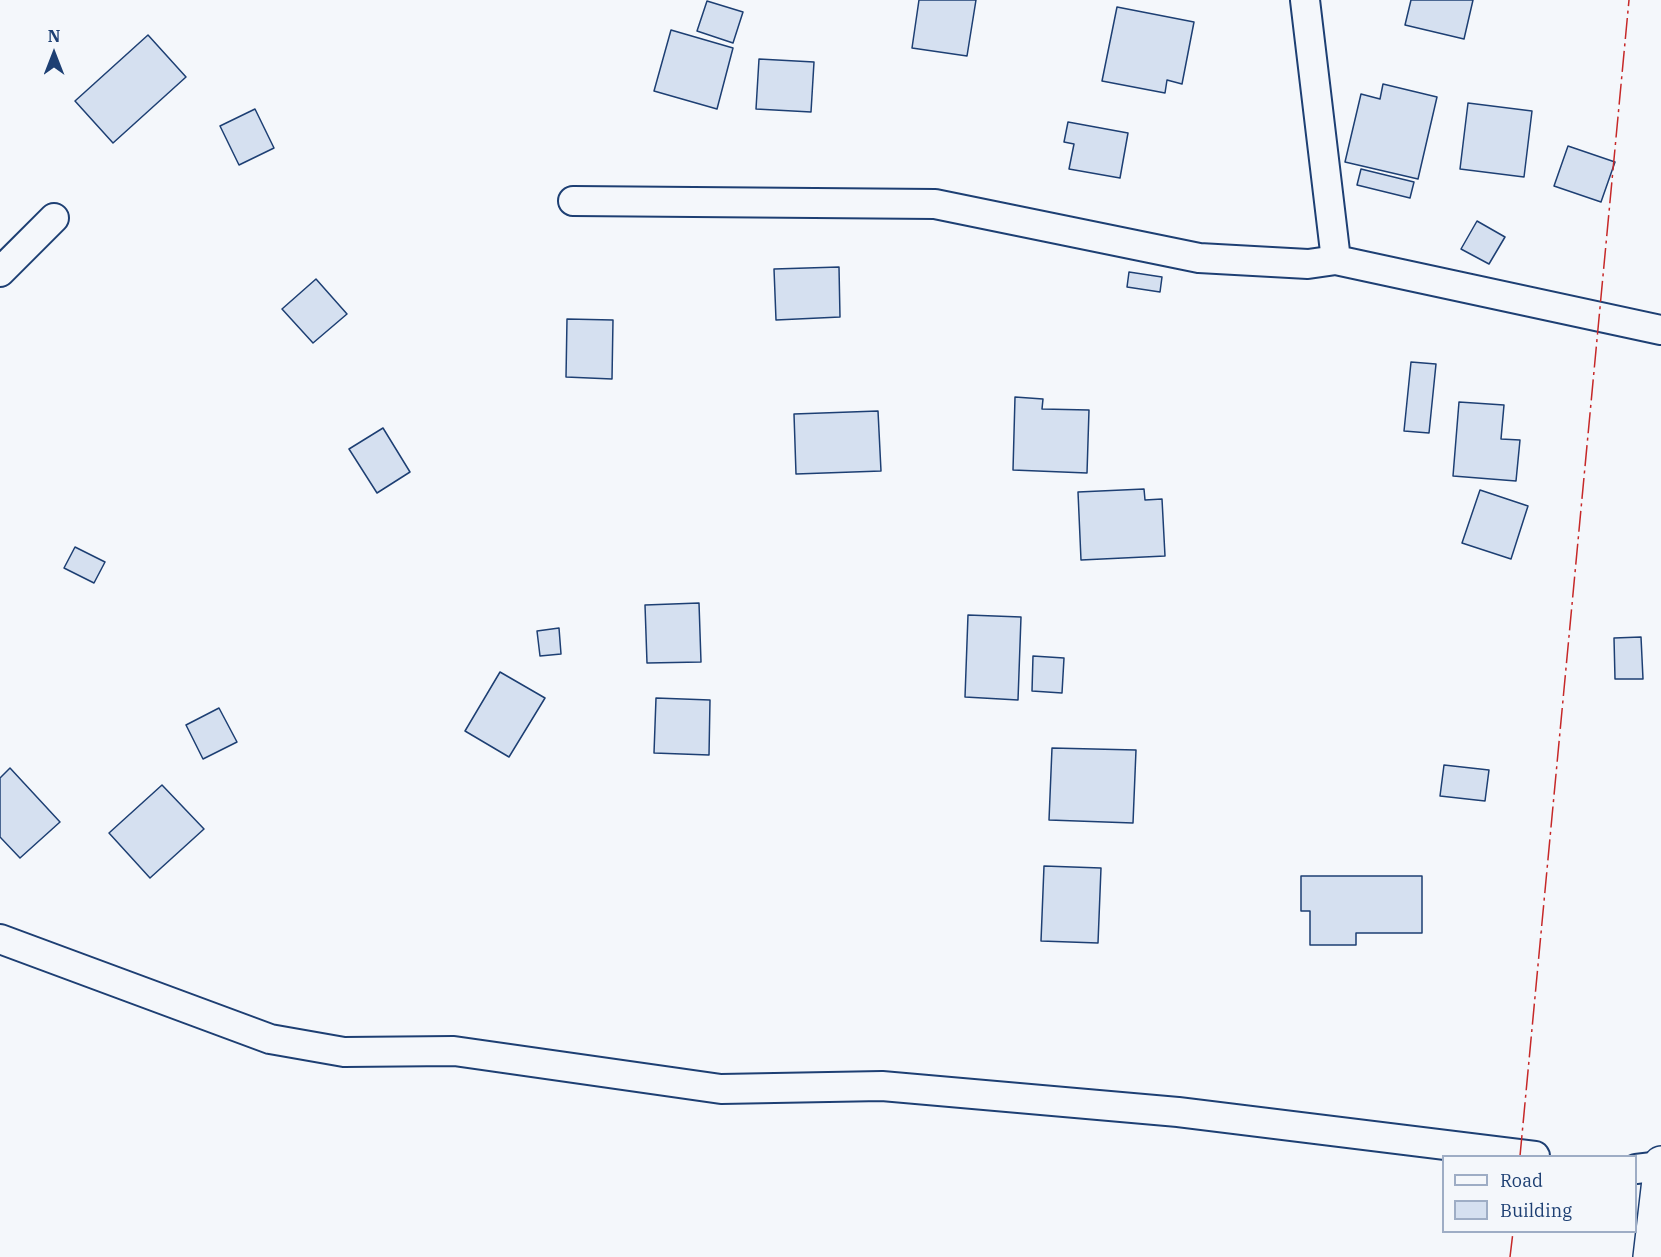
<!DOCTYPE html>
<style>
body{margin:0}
#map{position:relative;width:1661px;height:1257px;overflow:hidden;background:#f4f7fb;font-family:"IBM Plex Serif",serif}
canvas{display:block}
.legend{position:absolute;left:1442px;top:1155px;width:195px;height:78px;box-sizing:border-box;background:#f4f7fb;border:2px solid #9eadc5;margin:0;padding:8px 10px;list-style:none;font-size:18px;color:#1d3f73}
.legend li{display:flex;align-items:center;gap:12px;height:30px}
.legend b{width:30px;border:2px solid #9eadc5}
.north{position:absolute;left:24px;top:24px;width:60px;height:60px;-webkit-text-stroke:4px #f4f7fb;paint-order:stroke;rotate:0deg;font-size:16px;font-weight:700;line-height:24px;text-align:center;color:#1d3f73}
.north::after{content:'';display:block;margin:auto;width:21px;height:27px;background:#1d3f73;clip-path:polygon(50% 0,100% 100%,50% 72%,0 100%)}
</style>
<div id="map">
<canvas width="1661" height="1257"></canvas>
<ul class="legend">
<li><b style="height:8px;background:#f4f7fb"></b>Road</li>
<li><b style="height:16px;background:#d5e0f0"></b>Building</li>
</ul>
<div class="north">N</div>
</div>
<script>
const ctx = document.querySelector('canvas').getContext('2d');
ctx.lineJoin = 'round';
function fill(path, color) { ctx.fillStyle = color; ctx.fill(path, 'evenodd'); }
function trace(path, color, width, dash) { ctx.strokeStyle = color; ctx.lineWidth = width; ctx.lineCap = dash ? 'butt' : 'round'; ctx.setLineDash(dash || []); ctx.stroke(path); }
const building = new Path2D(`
 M919,0H976L967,56L912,48Z
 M1411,0H1473L1464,39L1405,25Z
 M707,1L743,12L733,43L697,31Z
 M1117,7L1194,22L1182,84L1167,80L1165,93L1102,81Z
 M671,30L733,48L717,109L654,91Z
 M148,35L186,77L113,143L75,101Z
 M759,59L814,62L811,112L756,109Z
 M1383,84L1437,97L1418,179L1345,162L1361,94L1380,99Z
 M1468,103L1532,111L1524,177L1460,169Z
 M255,109L274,148L239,165L220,126Z
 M1068,122L1128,133L1120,178L1069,169L1074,144L1064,142Z
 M1568,146L1615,162L1601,202L1554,186Z
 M1361,169L1414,182L1410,198L1357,185Z
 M1477,221L1505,237L1489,264L1461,249Z
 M839,267L840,317L776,320L774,269Z
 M1129,272L1162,277L1160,292L1127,287Z
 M316,279L347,314L313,343L282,309Z
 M567,319L613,320L612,379L566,377Z
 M1411,362L1436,364L1429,433L1404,431Z
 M1015,397L1043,399L1042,409L1089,410L1087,473L1013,470Z
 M1459,402L1504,405L1501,439L1520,440L1516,481L1453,476Z
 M878,411L881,471L796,474L794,414Z
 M383,428L410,472L377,493L349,449Z
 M1144,489L1145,500L1162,499L1165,556L1081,560L1078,492Z
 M1480,490L1528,506L1511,559L1462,543Z
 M75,547L105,562L94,583L64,568Z
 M699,603L701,662L647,663L645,605Z
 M968,615L1021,617L1018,700L965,697Z
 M559,628L561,654L540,656L537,631Z
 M1641,637L1643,679H1615L1614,638Z
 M1033,656L1064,658L1062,693L1032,691Z
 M500,672L545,698L509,757L465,731Z
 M656,698L710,700L709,755L654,753Z
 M219,708L237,742L203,759L186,725Z
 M1052,748L1136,750L1133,823L1049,820Z
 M1444,765L1489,770L1485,801L1440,796Z
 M10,768L60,822L20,858L0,837V778Z
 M162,785L204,829L150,878L109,833Z
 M1044,866L1101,868L1098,943L1041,941Z
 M1301,876H1422V933H1356V945H1310V911H1301Z`);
const minor = new Path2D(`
 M1305,0L1336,260L1661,330
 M573,201L935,204L1199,258L1308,264L1336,260
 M0,272L54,218
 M0,939L270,1039L344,1052L454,1051L721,1089L882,1086L1178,1112L1535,1156
 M1636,1169L1661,1166`);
const tertiary = new Path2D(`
 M1650,1257L1661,1163`);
const power = new Path2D(`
 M1520,1156L1629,0
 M1510,1257L1513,1232`);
fill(building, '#d5e0f0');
trace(building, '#1d3f73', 1.5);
trace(minor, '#1d3f73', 32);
trace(tertiary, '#1d3f73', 36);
trace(minor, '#f4f7fb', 28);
trace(tertiary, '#f4f7fb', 33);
trace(power, '#c62828', 1.5, [21, 4.5, 3, 4.5]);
</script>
